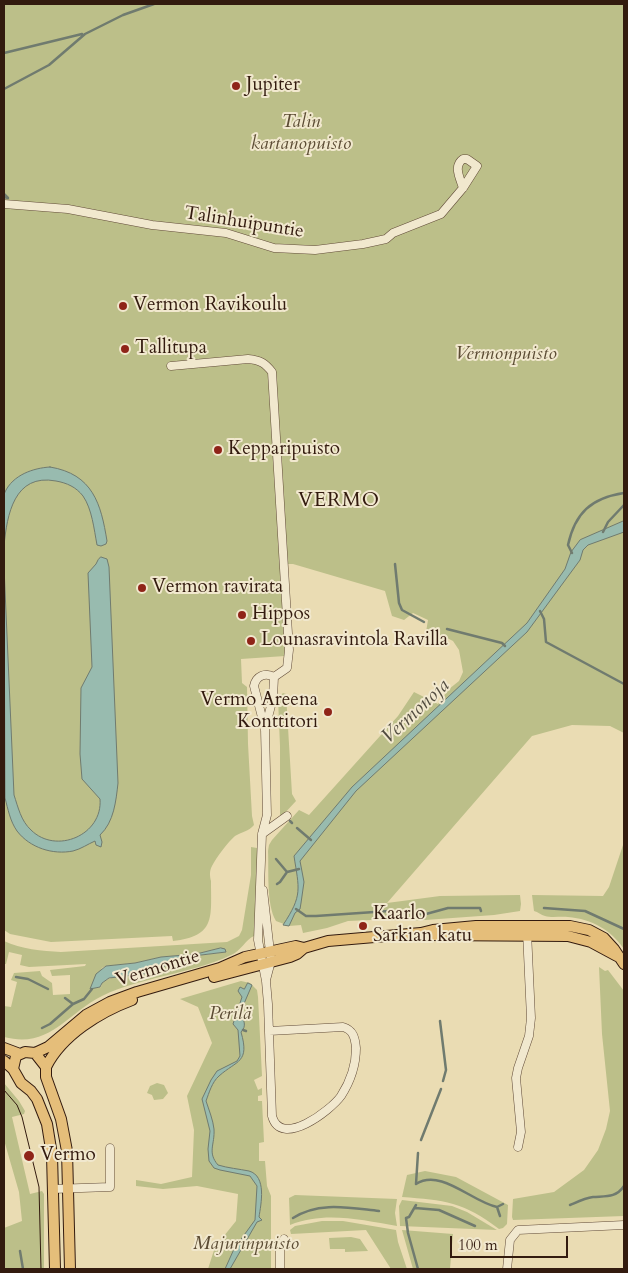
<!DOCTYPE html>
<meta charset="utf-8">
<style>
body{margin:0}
#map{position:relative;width:628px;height:1273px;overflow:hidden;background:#eadcb3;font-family:Cardo,serif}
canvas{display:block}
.frame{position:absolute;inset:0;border:5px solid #331b0f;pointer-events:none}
.scale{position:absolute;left:450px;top:1236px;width:118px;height:22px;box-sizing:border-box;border:2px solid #331b0f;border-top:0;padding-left:6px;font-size:15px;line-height:18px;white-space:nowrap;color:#331b0f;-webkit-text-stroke:4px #f1e8ce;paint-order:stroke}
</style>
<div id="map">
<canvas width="628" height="1273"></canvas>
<div class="frame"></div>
<div class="scale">100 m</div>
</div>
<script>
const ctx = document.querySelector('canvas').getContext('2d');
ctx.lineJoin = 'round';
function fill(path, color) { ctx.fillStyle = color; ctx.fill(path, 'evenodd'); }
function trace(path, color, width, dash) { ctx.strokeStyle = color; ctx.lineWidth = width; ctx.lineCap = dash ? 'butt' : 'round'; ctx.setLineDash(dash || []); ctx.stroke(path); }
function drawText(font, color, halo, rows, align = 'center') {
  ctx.font = font + ' Cardo,serif'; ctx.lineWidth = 4; ctx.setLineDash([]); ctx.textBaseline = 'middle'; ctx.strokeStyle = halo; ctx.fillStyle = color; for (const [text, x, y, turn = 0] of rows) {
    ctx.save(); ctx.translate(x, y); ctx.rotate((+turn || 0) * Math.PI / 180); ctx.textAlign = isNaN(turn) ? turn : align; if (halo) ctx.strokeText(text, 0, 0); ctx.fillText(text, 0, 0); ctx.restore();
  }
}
const green = new Path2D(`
 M4,4H624V733L610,726L572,725L532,736L387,903L440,896L520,895L521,904L520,911L494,915L411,921L394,919L348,921L327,928L303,933L301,925L289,926L276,921C266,904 269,870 268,851L269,845L272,840L299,810L309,815L398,716L414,692L438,704L449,689L459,681L463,672L459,650L453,641L443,636L429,635L426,632L428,620L413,613L404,620L392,616L385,591L293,564H280L285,656L241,659L242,683L247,687L248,744L252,816L254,825C248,832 243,831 235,836C228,842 216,858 212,866C209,871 210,877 211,881C211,918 216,936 173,941L172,936L51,942L10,934L4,930Z
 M283,693L286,694L292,794L296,801L283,815H280V746L278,698Z
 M624,842V949C611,930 592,919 568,917C561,916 552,918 545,916C541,915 538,912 534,911L532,895L603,896L609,887Z
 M251,847L257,848V877L254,936C246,939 241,951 231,955C191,974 141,977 102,996C66,1014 50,1049 4,1037V1006L11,1007L17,982L11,980L14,973L40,971L42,976L52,983L53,995L70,994V975L52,976L50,970L85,966L86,964L29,967L20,965L22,955L9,952L6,964H4V941C21,949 42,951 61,952L227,942L239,936L242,930L251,875ZM221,948L225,952C208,955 187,955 172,962C162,966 154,972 143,975C129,978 114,973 102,983L101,987L93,988L102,968L106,966L135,963L161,957L196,954Z
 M599,967L605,971L608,970L624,991V1216L513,1220L512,1217L513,1199L554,1192L584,1170L598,1150L606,1129L610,1111L602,1034Z
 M241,981L250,983L257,990L258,997L262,1076L254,1080L258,1090L262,1088V1095L258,1096V1101H262L264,1142L259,1143V1161H265L267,1186L271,1196V1269H208L215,1247L236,1221L238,1194L197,1186L163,1189L136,1186V1180L161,1184L192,1177L194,1130L187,1096L212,1043L198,1007L180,999Z
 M4,1083L19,1101L25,1111L24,1114L12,1117L30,1194L42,1191L44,1194V1269H4V1228L22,1221L19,1192L4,1140Z
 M157,1083L164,1085L168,1093L163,1099L154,1100L152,1095L147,1093L150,1086Z
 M425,1171L456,1177L508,1205L507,1224L503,1228L499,1229C464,1202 444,1200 402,1197L407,1175Z
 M295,1195L397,1199L395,1213L397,1226C361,1220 325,1211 290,1225L289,1198Z
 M402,1200L452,1206L467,1212L497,1230L400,1226L399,1206Z
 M322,1221H343L396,1230L398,1242L407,1269H391L366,1230L291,1234L290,1230L295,1226Z
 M402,1230L453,1234L450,1269H413Z
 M351,1237L360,1239L368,1251L345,1252V1249H330L329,1238Z`);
const water = new Path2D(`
 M50,467C93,474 101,504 107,541L106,544L101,546L97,545C94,529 92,509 83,496C76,487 67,483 56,481C14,473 7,515 4,546C4,536 1,500 5,492C13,475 33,468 50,467Z
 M624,521V532L588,545L583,550L580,560L527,632L356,791L300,861L304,882L301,903L300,909L295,913L289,926L283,925C303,895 299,889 294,856L352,787L527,623L565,569L571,552L580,540Z
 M101,557L107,559L109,567L118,783C116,801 114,822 100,835L102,842L101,847L96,845L95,841C88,844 81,849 73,851C53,855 30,848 17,831C10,821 8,809 5,798L4,567L14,795C18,807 21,821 31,830C56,855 103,835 100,799L82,779L80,754L81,688L92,667L88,573L96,564L98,560Z
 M221,948L225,949L226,952L193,956L173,961L160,969L144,974L109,978L102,983L100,987L90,989L96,974L106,966L135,963L161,957L196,954Z
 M248,983L252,985L240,1013C244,1020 247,1026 241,1032C250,1063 237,1060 219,1076C212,1082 209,1093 206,1101C209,1110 213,1120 214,1129C215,1145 207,1152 218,1165C228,1168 239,1169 249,1171C267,1176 261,1204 259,1217L262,1220L257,1222L230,1269H225L234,1249L255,1220L257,1186L250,1176L220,1170L214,1168L209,1161L208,1149L210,1131L202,1099L211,1080L217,1071L237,1061L240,1056L238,1030L233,1024L242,997L238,991L240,987L244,989Z`);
const stream = new Path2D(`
 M4,53L82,34
 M4,89L49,65L85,34L123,15L154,4
 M4,194L8,198L4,197
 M603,532L608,522L624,505
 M572,553L568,545C575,513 591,498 624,493
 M395,564L399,603L402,610L424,622
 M540,611L544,619L546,642L624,684
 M447,629L502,643L505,646
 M290,821L292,823
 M297,828L311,840
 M276,859L287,872
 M277,884L280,882L287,872L299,869
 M544,908L585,911L624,929
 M296,909L306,916H316L389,911L426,914L448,908H480L481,911
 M16,977L28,979L48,989
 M65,998L73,1004
 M440,1021L446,1070L443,1081
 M42,1028L50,1024L73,1004L84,999L92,989
 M243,1030L246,1031
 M421,1140L441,1089
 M416,1184C441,1168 472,1202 497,1207L503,1204
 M416,1184L418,1153
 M416,1205L409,1217L406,1218L408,1233L418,1269
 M570,1205C577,1202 585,1198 593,1197C606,1196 616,1198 624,1186
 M497,1207L500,1216
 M415,1208L439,1210L475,1226
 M293,1218C319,1201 350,1208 379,1211
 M20,1251L23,1269`);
const minor = new Path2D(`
 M4,204L68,209L152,225L226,233L274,248L315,250L363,244L386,239L393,233L441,214L463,188L477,166L467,159H463C453,166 460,178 463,188
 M171,366L248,359C260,360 265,363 272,372L289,650L287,668L274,677C265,672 256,676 254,686L265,729L267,815L262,834L258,940L266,981L268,1004L272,1116C281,1149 331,1110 341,1096C350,1082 356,1064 356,1048C355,1037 353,1030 343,1027L269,1031
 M265,729L273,698L274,677
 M262,834L287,816
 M263,890L271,961L266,980
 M518,1147L521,1132L516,1078L518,1068L529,1036L531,1018L527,932
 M53,1189L110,1187V1148
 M280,1269V1246L284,1239
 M507,1269L510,1240L518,1230L624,1225`);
const major = new Path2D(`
 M429,935L568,936L591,942L617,956
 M214,977L290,957L297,954L304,948
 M4,1048L20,1054
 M35,1053L48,1047L86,1015L110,1002L137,992L220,968L245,957L296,946L304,948L328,941L421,933L433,930L476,926H570L589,930L604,938L614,949L624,964
 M4,1061L13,1069L21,1083L31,1091L37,1099L47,1124L52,1155L55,1269
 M46,1067C62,1035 100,1012 132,1000
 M46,1067V1077L61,1119L67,1151L70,1269
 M13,1069L16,1056L25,1052L35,1053L46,1067`);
const tram = new Path2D(`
 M4,1090L17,1105L22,1117L39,1187L41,1269`);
const markers = [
 [236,86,5,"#8f2418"],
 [123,306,5,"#8f2418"],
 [125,349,5,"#8f2418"],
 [218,450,5,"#8f2418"],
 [142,588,5,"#8f2418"],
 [242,615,5,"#8f2418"],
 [251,641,5,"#8f2418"],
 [328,712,5,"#8f2418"],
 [363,926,5,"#8f2418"],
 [29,1156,6,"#8f2418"]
];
const poiNames = [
 ["Jupiter",246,86],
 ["Vermon Ravikoulu",133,306],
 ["Tallitupa",135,349],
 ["Kepparipuisto",228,450],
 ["Vermon ravirata",152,588],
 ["Hippos",252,615],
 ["Lounasravintola Ravilla",261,641],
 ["Vermo Areena",318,701,"right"],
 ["Konttitori",318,723,"right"],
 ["Kaarlo",373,915],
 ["Sarkian katu",373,937],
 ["Vermo",40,1156]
];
const parkNames = [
 ["Talin",301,123],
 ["kartanopuisto",301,145],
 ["Vermonpuisto",506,355],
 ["Perilä",230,1015],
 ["Majurinpuisto",246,1245]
];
const streetNames = [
 ["Talinhuipuntie",244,223,9],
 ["Vermontie",158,969,-17]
];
const neighbourhoodNames = [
 ["VERMO",339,501]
];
const waterNames = [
 ["Vermonoja",416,712,-43]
];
fill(green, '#bcbf89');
fill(water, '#98bbaf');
trace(water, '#707b6f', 1);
trace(stream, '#707b6f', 2.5);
trace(minor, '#614b38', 9);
trace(major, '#331b0f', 12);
trace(minor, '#f1e8ce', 8);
trace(major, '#e5be7a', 10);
trace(tram, '#331b0f', 1);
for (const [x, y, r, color] of markers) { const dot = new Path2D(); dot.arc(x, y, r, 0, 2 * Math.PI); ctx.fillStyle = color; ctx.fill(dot); trace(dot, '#f1e8ce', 2); }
drawText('19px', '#331b0f', '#f1e8ce', poiNames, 'left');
drawText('italic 19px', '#5c4c34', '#f1e8ce', parkNames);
drawText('19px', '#331b0f', '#f1e8ce', streetNames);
ctx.letterSpacing = '1px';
drawText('20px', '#331b0f', '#f1e8ce', neighbourhoodNames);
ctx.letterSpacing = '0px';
drawText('italic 20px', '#514b3f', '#f1e8ce', waterNames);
</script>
